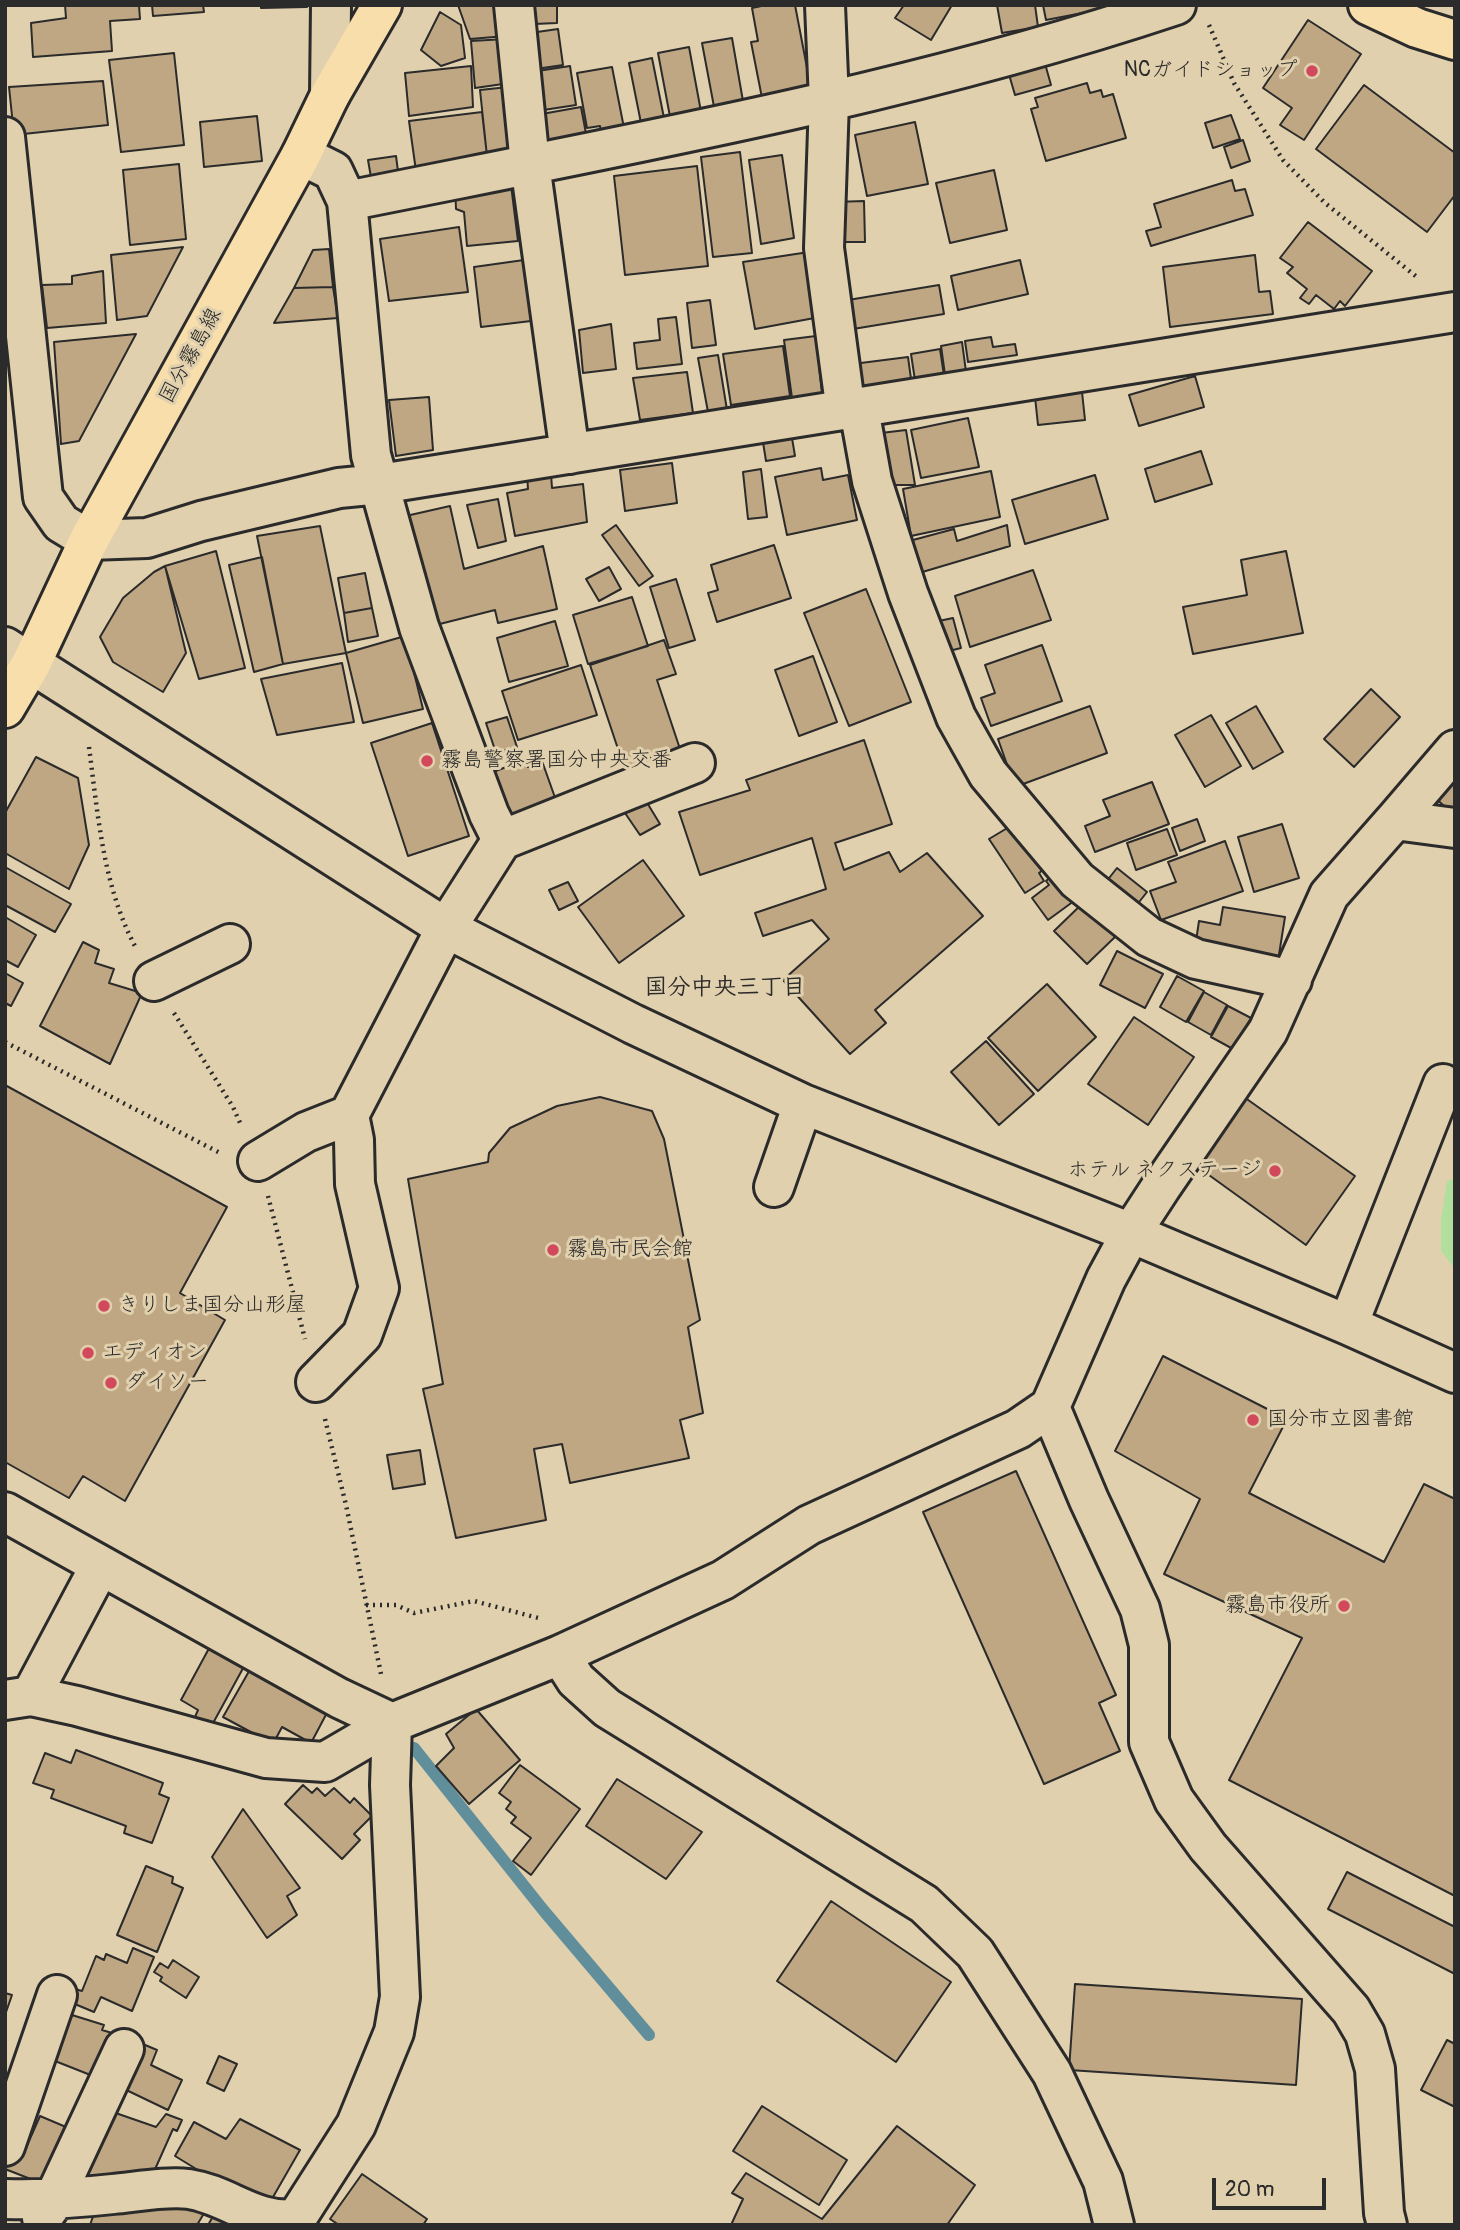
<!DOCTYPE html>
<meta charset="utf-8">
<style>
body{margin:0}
#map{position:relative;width:1460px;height:2230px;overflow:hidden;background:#e1d0ad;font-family:Pangolin,sans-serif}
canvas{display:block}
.frame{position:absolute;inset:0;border:7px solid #2b2b2b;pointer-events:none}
.scale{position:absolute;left:1212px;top:2178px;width:114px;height:32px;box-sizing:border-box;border:4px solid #2b2b2b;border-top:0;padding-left:9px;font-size:21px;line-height:24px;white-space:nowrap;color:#2b2b2b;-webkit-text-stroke:5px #e1d0ad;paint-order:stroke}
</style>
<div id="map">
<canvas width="1460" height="2230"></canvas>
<div class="frame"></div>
<div class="scale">20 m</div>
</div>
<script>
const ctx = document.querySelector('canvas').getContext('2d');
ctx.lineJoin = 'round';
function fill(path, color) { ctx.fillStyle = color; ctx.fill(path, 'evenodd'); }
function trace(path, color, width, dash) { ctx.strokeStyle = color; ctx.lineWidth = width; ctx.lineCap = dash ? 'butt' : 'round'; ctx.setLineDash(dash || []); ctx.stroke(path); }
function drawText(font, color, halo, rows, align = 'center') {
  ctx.font = font + ' Pangolin,"Klee One",sans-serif'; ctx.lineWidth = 6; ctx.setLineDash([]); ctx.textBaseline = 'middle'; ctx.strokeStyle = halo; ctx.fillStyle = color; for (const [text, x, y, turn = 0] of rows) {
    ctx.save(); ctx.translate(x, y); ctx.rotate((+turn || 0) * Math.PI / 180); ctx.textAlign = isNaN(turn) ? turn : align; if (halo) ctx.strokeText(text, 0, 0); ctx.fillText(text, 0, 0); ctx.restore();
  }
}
const green = new Path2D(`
 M1455,1178V1269L1441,1251V1219L1447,1181Z`);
const stream = new Path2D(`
 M414,1748L544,1911L649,2035`);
const building = new Path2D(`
 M65,5H139L140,19L110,21L112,51L33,57L31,23L66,18Z
 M152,5H203L204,12L153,16Z
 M261,5H307V7L261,8Z
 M458,5H505L506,36L470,39Z
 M533,5H557V23L534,24Z
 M766,5H795L812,94L763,103L751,42L758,41L752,8Z
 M904,5H952L931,40L895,18Z
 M997,5H1035L1038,27L1002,33Z
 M1043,5H1119V6L1046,20Z
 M440,12L461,25L465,58L441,66L421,50Z
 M1308,20L1361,54L1304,140L1280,125L1292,108L1263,88Z
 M558,29L563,65L536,69L530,33Z
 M732,38L744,107L715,112L702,43Z
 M506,39L510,83L475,88L471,41Z
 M689,47L702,117L671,122L658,53Z
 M174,53L184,145L121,152L109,60Z
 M652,58L664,118L641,123L629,63Z
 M1044,60L1051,85L1015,95L1008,71Z
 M471,66L473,107L409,116L405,73Z
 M570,66L576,105L537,111L531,72Z
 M612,67L625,133L602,137L600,126L587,128L577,73Z
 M103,81L108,125L14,135L9,87Z
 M1087,83L1090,93L1101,90L1103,97L1113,94L1126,138L1046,161L1031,109L1038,107L1035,98Z
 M1364,85L1455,153V195L1427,232L1316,149Z
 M508,87L518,152L487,156L480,90Z
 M581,107L587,139L542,147L536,115Z
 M482,112L487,156L416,171L409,121Z
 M1231,115L1240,139L1213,148L1205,123Z
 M257,116L262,161L204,167L200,122Z
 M915,122L928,184L867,196L855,135Z
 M1243,140L1250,161L1231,168L1224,147Z
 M740,152L752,253L713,257L701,157Z
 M782,155L794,238L761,244L749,160Z
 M396,156L399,179L372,183L368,160Z
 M179,164L186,239L130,245L123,170Z
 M697,166L708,266L625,275L614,176Z
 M994,170L1007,230L950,243L936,183Z
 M510,177L518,241L467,246L464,212L456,209L455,186Z
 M1232,180L1235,191L1245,189L1253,215L1151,246L1146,231L1161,227L1154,204Z
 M864,201L865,242H835L834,202Z
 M1308,222L1372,271L1345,306L1340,301L1334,309L1316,295L1309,304L1300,298L1307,289L1287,273L1293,267L1280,258Z
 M459,227L468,292L389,301L380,239Z
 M183,247L147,316L117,320L111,255Z
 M329,249L333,287L294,288L313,250Z
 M809,252L820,317L755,329L743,262Z
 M1255,255L1259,292L1270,291L1273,314L1170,327L1163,267Z
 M524,260L531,321L481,327L474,267Z
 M1020,260L1028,294L958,310L951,276Z
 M103,271L106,323L47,328L42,285L72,284V276Z
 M939,285L944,314L841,331L836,302Z
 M333,287L338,318L274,323L294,288Z
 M710,300L716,345L692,348L687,303Z
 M676,317L682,364L637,369L634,343L660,340L658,319Z
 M611,324L616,369L583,373L579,330Z
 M136,334L79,441L61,444L54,342Z
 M824,335L827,364L819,366L822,393L792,398L784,340Z
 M991,337L993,347L1015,344L1017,355L968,362L965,341Z
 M962,342L967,379L946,382L941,346Z
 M783,346L790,396L731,405L723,354Z
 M940,349L945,382L916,387L911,354Z
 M718,355L727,410L708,412L698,358Z
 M908,357L912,386L848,395L845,365Z
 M687,372L693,413L640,420L633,378Z
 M1195,376L1204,407L1139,426L1129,395Z
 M1082,392L1085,420L1038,425L1035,397Z
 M429,397L433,450L396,456L389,400Z
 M968,418L979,467L921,478L911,430Z
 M906,430L915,485H891L881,433Z
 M791,432L795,456L766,461L762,436Z
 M1201,451L1212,484L1155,502L1145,469Z
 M672,463L677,503L625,511L620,470Z
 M821,468L823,480L848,475L857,520L787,535L775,477Z
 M761,469L767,517L748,519L743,472Z
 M991,471L1000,517L911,536L903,489Z
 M551,474L552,488L583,484L587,522L515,536L507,493L528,489L527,475Z
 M1095,475L1108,519L1025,544L1012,500Z
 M498,499L506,541L478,548L467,505Z
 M450,506L464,569L543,546L557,609L498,623L495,610L424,628L397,518Z
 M616,525L653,576L639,586L602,535Z
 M1007,525L1010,546L919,573L913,540L954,529L957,541Z
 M320,526L346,653L283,664L257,536Z
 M774,545L791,598L717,622L708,593L718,590L711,565Z
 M216,551L245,668L199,679L165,566Z
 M1286,551L1303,633L1193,654L1183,607L1247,595L1241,560Z
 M262,557L283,664L254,672L229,565Z
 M165,566L186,653L163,692L113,662L100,637L123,598L154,572Z
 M609,567L621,589L599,601L586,579Z
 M1033,570L1051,620L970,647L955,596Z
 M365,573L372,608L344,613L338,578Z
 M676,579L695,640L669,648L650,587Z
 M866,589L911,702L849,726L804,613Z
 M632,597L648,646L588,664L573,615Z
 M372,608L378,636L348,642L344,613Z
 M953,618L961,648L945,652L934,622Z
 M555,621L568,666L509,682L497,638Z
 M405,636L423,709L363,723L346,653Z
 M664,640L676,674L657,680L682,755L626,773L590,665Z
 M1042,645L1062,701L991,726L981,698L995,693L985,665Z
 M813,656L837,722L799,736L775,670Z
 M342,663L354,722L277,735L261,679Z
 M581,665L597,715L518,740L502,691Z
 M1371,689L1400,717L1354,767L1324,739Z
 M1090,706L1107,753L1015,787L998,739Z
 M1256,706L1283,752L1253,769L1226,723Z
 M1211,715L1241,766L1205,787L1175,735Z
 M507,717L517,747L496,753L486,723Z
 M432,723L469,836L408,856L371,743Z
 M864,740L892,824L835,843L844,870L889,852L900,872L927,853L983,916L875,1010L886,1023L850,1054L783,980L829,939L812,920L763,936L755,913L826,889L812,838L700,875L679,812L750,790L746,780Z
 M36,757L78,778L89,845L69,889L5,853V813Z
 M525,760L528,767L542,761L558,806L503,833L493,772Z
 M1455,771V816L1432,795Z
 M1152,782L1169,824L1095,852L1085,826L1110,816L1103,800Z
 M646,801L660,824L640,835L625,813Z
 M1197,819L1205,841L1180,851L1172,828Z
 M1014,824L1044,869L1039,873L1044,881L1025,893L989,839Z
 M1282,824L1299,878L1254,892L1238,837Z
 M1167,829L1177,855L1136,870L1127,843Z
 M1225,841L1243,891L1161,920L1150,891L1176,882L1168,862Z
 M643,860L684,916L619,963L578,907Z
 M5,867L71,904L55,932L5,905Z
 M1117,868L1147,892L1132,911L1102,887Z
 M1054,874L1074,901L1048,920L1032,898L1049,885L1046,881Z
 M568,882L578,901L559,910L549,890Z
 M1084,902L1116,936L1087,964L1054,931Z
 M1223,907L1285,917L1278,961L1195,948L1199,921L1220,925Z
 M5,917L36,935L18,967L5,960Z
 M83,942L99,950L95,963L114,969L109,983L142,993L110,1064L40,1026Z
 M1117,951L1163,974L1145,1008L1100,985Z
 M5,973L23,983L11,1006L5,1003Z
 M1177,976L1204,991L1186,1022L1160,1007Z
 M1047,984L1096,1037L1038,1091L988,1038Z
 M1204,992L1227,1005L1211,1035L1188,1022Z
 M1228,1006L1251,1018L1233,1049L1211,1037Z
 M1134,1017L1194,1057L1148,1125L1088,1084Z
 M986,1041L1034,1094L999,1125L951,1072Z
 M5,1085L227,1207L180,1293L225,1320L125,1501L83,1476L69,1498L5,1462Z
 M600,1097L652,1111L664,1139L700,1320L688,1327L703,1413L680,1420L689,1458L570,1483L562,1444L534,1449L546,1520L456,1538L423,1389L443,1384L408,1179L488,1162L489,1153L510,1128L557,1106Z
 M1244,1097L1355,1176L1306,1245L1195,1165Z
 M1163,1356L1287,1419L1249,1493L1384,1562L1424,1484L1455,1499V1896L1229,1780L1302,1638L1164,1574L1200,1499L1115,1451Z
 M420,1450L425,1484L393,1489L387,1455Z
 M1016,1471L1116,1695L1099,1703L1120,1751L1044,1784L923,1512Z
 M213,1641L247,1661L212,1725L195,1717L198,1710L181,1700Z
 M252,1666L329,1709L311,1743L282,1727L273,1744L223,1717Z
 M476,1709L520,1760L469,1804L436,1766L454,1748L446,1734Z
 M76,1750L163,1783L159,1794L169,1798L152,1843L124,1833L126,1826L51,1798L54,1790L33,1783L45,1753L71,1763Z
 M520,1765L580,1809L531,1875L513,1861L531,1838L511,1823L516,1817L506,1809L511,1802L499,1793Z
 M617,1779L702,1832L666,1879L586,1826Z
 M303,1785L312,1793L317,1788L325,1796L334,1788L350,1803L354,1798L372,1816L354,1834L360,1840L342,1859L285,1804Z
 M243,1809L300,1888L287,1896L297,1915L267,1938L212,1857Z
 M146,1866L173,1877L172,1883L183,1888L157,1952L117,1935Z
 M1347,1872L1455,1927V1974L1328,1909Z
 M831,1901L951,1982L896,2062L777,1981Z
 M133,1948L154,1957L132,2011L101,1997L94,2012L70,2002L75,1989L82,1991L96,1956L104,1960L106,1954L127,1963Z
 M173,1960L199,1977L186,1998L160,1981L162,1977L154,1972L160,1963L168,1968Z
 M1075,1984L1302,1999L1296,2085L1069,2070Z
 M5,1993L12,1995L5,2015Z
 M72,2015L104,2025L102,2030L112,2033L98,2078L50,2059L61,2042Z
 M1447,2040L1455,2044V2107L1421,2090Z
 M138,2042L157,2050L151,2065L182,2080L168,2110L120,2087Z
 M219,2056L237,2064L224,2091L207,2083Z
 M762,2106L847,2160L819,2205L733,2151Z
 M107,2110L156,2127L166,2114L182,2120L177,2131L173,2129L152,2176L140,2170L135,2176L72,2184Z
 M40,2116L73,2130L46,2185L5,2169L14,2145L25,2150Z
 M240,2119L300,2150L269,2204L237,2194L175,2156L194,2122L226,2139Z
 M897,2126L975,2185L947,2225H731L743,2199L732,2193L746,2173L822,2219Z
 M362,2174L427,2219L423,2225H339L330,2219Z
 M180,2198L206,2210L197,2225H90L96,2208Z
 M215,2213L238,2225H208Z`);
const path = new Path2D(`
 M1209,25L1234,83L1283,160L1325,203L1418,278
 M89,747C98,815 103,887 136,948
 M174,1013L233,1107L241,1125
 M5,1042L222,1154
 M268,1196L305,1339
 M325,1419L346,1505L381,1674
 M366,1605H396L414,1613L474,1601L542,1619`);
const minor = new Path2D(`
 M514,5L530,164L570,454
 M825,5L829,101L824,248L844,397L861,420L872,481L908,593L956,717L988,774L1077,880L1149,937L1196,959L1292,980
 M330,95L331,5
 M5,137L43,497L61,523L89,540L147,538L201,521L339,488L380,484L1455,312
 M301,155L333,171L347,201L371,455L419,627L489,814L502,840L446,928L349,1115
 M347,201C625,145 906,95 1176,5
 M5,647L446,928L633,1024L803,1104L1131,1233L1348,1325L1455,1373
 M1395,820L1455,750
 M502,840L695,763
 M154,981L230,944
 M258,1161L306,1132L349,1115L354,1140L355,1184L379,1288L362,1335L316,1382
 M774,1187L803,1104
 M1348,1325L1443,1084
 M1050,1407L1089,1500L1140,1609L1149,1645V1742L1174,1800L1208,1847L1351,2010L1365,2034L1375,2069L1384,2213L1387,2225
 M5,1512L339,1698L392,1723
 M560,1655L576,1680L607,1708L924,1904L975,1953L1052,2073L1103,2181L1114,2225
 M31,1696L100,1566
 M5,1700L31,1696L77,1706L266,1758L325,1762L392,1723L560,1655L723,1580L809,1525L1018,1429L1050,1407L1106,1279L1131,1233L1161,1187L1268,1031L1329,895L1395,820L1455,828
 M5,2146L57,1995
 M5,2199C42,2200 77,2198 113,2194C135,2192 167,2186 189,2189C228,2195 255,2224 296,2219L356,2125L394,2032L400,1997L390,1785L392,1723
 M42,2218L55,2200L60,2186L124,2049`);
const major = new Path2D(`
 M1368,5L1417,28L1455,40
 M5,708L31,664L89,540L301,155L330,95L382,5`);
const markers = [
 [1312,71,7,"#d1495b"],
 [427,761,7,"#d1495b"],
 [1275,1171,7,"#d1495b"],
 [553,1250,7,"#d1495b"],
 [104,1306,7,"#d1495b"],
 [88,1353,7,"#d1495b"],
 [111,1383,7,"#d1495b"],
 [1253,1420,7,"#d1495b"],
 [1344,1606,7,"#d1495b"]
];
const poiNames = [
 ["NCガイドショップ",1298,71,"right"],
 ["霧島警察署国分中央交番",441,761],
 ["ホテル ネクステージ",1261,1171,"right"],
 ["霧島市民会館",567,1250],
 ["きりしま国分山形屋",118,1306],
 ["エディオン",102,1353],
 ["ダイソー",125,1383],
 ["国分市立図書館",1267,1420],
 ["霧島市役所",1330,1606,"right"]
];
const streetNames = [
 ["国分霧島線",191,356,-61]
];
const neighbourhoodNames = [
 ["国分中央三丁目",725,988]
];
fill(green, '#b2df9e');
trace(stream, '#618e9b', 12);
fill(building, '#bfa783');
trace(building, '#2b2b2b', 2);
trace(minor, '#2b2b2b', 44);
trace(major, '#2b2b2b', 44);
trace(path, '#2b2b2b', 4.5, [2, 5]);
trace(minor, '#e1d0ad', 38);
trace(major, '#f8deab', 38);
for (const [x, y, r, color] of markers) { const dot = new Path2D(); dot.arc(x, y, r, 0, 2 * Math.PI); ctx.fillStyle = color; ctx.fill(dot); trace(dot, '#e1d0ad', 2.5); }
drawText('21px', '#2b2b2b', '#e1d0ad', poiNames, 'left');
drawText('21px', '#2b2b2b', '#e1d0ad', streetNames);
drawText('bold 23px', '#2b2b2b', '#e1d0ad', neighbourhoodNames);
</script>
